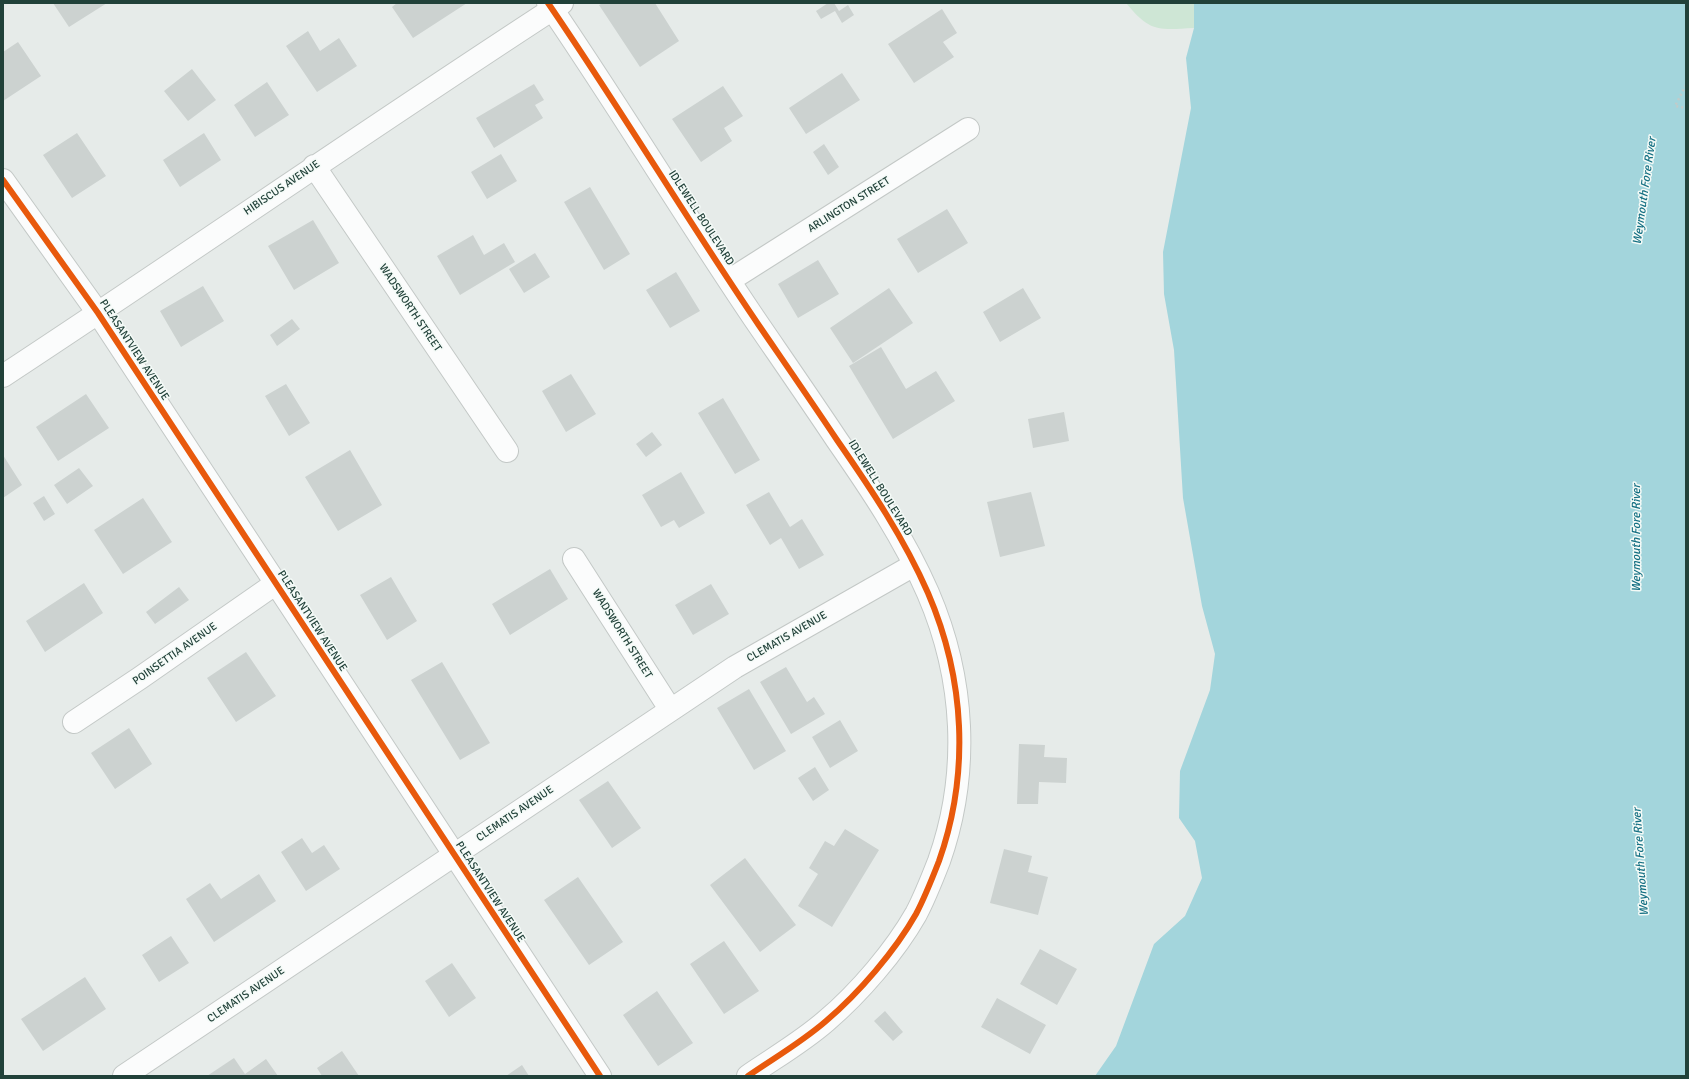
<!DOCTYPE html>
<style>
body{margin:0}
#map{position:relative;width:1689px;height:1079px;overflow:hidden;background:#e6ebe9;font-family:Signika,sans-serif}
canvas{display:block}
.frame{position:absolute;inset:0;border:4px solid #214139;pointer-events:none}
</style>
<div id="map">
<canvas width="1689" height="1079"></canvas>
<div class="frame"></div>
</div>
<script>
const ctx = document.querySelector('canvas').getContext('2d');
ctx.lineJoin = 'round';
function fill(path, color) { ctx.fillStyle = color; ctx.fill(path, 'evenodd'); }
function trace(path, color, width, dash) { ctx.strokeStyle = color; ctx.lineWidth = width; ctx.lineCap = dash ? 'butt' : 'round'; ctx.setLineDash(dash || []); ctx.stroke(path); }
function drawText(font, color, halo, rows, align = 'center') {
  ctx.font = font + ' Signika,sans-serif'; ctx.lineWidth = 3; ctx.setLineDash([]); ctx.textBaseline = 'middle'; ctx.strokeStyle = halo; ctx.fillStyle = color; for (const [text, x, y, turn = 0] of rows) {
    ctx.save(); ctx.translate(x, y); ctx.rotate((+turn || 0) * Math.PI / 180); ctx.textAlign = isNaN(turn) ? turn : align; if (halo) ctx.strokeText(text, 0, 0); ctx.fillText(text, 0, 0); ctx.restore();
  }
}
const green = new Path2D(`
 M1126,3H1194V28C1157,30 1150,32 1126,3Z`);
const water = new Path2D(`
 M1194,3H1686V1076H1095L1116,1046L1154,944L1185,916L1202,878L1195,841L1179,818L1180,771L1210,690L1215,654L1202,606L1183,498L1174,350L1164,294L1163,252L1191,108L1186,58L1194,28Z`);
const building = new Path2D(`
 M53,3H107L69,27Z
 M397,3H467L413,38L392,7Z
 M603,3H655L679,41L640,67L599,5Z
 M828,3H834L839,11L848,5L854,15L842,23L835,11L821,19L816,11Z
 M942,9L957,33L943,42L954,57L914,83L888,44Z
 M308,31L320,51L339,38L357,66L317,92L286,46Z
 M18,42L41,76L3,101V52Z
 M192,69L216,100L188,121L164,91Z
 M842,73L860,100L806,134L789,108Z
 M267,82L289,115L255,137L234,105Z
 M534,84L544,100L535,105L543,118L494,148L476,118Z
 M723,86L743,116L724,128L732,141L701,162L672,119Z
 M77,133L106,176L72,198L43,155Z
 M204,133L221,160L180,187L163,160Z
 M824,144L839,167L828,175L813,152Z
 M501,154L517,181L487,199L471,172Z
 M590,187L630,254L604,270L564,202Z
 M947,209L968,243L918,273L897,239Z
 M313,220L339,263L294,290L268,246Z
 M473,235L484,255L504,243L515,262L460,295L437,256Z
 M535,253L550,277L524,293L509,269Z
 M818,260L839,294L798,318L778,284Z
 M676,272L700,311L670,328L646,290Z
 M203,286L224,321L181,347L160,311Z
 M889,288L913,323L853,363L830,328Z
 M1023,288L1041,318L1000,342L983,312Z
 M292,319L300,329L277,346L270,335Z
 M881,347L906,389L936,371L955,401L893,439L849,366Z
 M571,374L596,414L566,432L542,391Z
 M286,384L310,423L289,436L265,396Z
 M86,394L109,428L58,461L36,427Z
 M723,398L760,460L735,474L698,413Z
 M1064,412L1069,441L1033,448L1028,419Z
 M652,432L662,445L646,457L636,444Z
 M350,450L382,505L338,531L305,477Z
 M3,455L22,485L3,498Z
 M79,468L93,486L67,504L54,485Z
 M681,472L705,513L679,528L674,520L661,527L642,495Z
 M769,492L790,527L802,519L824,555L799,569L781,538L770,545L746,505Z
 M1031,492L1045,546L1000,557L987,502Z
 M44,496L55,514L44,521L33,503Z
 M143,498L172,542L123,574L94,530Z
 M550,569L568,599L510,635L492,604Z
 M391,577L417,621L387,640L360,595Z
 M84,583L103,613L45,652L26,621Z
 M711,584L729,614L693,635L675,605Z
 M179,587L189,600L155,624L146,612Z
 M246,652L276,696L236,722L207,678Z
 M442,662L490,743L460,760L411,680Z
 M786,667L807,702L814,697L825,714L791,734L760,682Z
 M749,689L786,751L754,770L717,708Z
 M840,720L858,751L830,768L812,737Z
 M129,728L152,764L115,789L91,753Z
 M1019,744L1045,745L1044,757L1067,758L1066,783L1039,782L1038,804H1017Z
 M815,767L829,790L813,801L798,778Z
 M608,781L641,828L612,848L579,800Z
 M845,829L879,850L832,927L798,906L818,874L809,868L825,841L834,846Z
 M302,838L312,853L324,845L340,869L306,891L281,852Z
 M1004,849L1032,856L1028,872L1048,877L1038,915L990,903Z
 M745,858L796,925L760,952L710,885Z
 M259,874L276,901L214,942L186,899L210,883L221,899Z
 M578,877L623,942L589,965L544,900Z
 M171,936L189,963L159,982L142,955Z
 M724,941L759,991L724,1014L690,964Z
 M1040,949L1077,969L1057,1005L1020,984Z
 M452,963L476,998L449,1017L425,981Z
 M85,977L106,1009L43,1051L21,1019Z
 M657,991L693,1043L658,1066L623,1015Z
 M997,998L1046,1025L1030,1054L981,1027Z
 M885,1011L903,1032L893,1041L874,1021Z
 M342,1051L359,1076H322L317,1068Z
 M234,1058L245,1074L266,1059L278,1076H207Z
 M522,1065L529,1076H506Z`);
const path = new Path2D(`
 M1686,85L1675,106L1686,108`);
const minor = new Path2D(`
 M548,3C620,108 686,218 758,324C784,362 811,401 837,440C871,489 904,538 928,593C965,679 970,773 939,861C932,879 925,897 916,914C895,951 859,993 826,1021C802,1042 774,1058 748,1076
 M314,166L507,451
 M3,180L98,313L600,1076
 M730,280L968,129
 M3,376C190,253 374,125 562,3
 M574,559L670,709
 M74,722L140,678L275,584
 M124,1076L735,667L914,565`);
const cycleway = new Path2D(`
 M548,3C620,108 686,218 758,324C784,362 811,401 837,440C871,489 904,538 928,593C965,679 970,773 939,861C932,879 925,897 916,914C895,951 859,993 826,1021C802,1042 774,1058 748,1076
 M3,180L98,313L600,1076`);
const streetNames = [
 ["HIBISCUS AVENUE",282,188,-34],
 ["ARLINGTON STREET",849,205,-32],
 ["IDLEWELL BOULEVARD",701,218,57],
 ["WADSWORTH STREET",410,308,56],
 ["PLEASANTVIEW AVENUE",134,350,57],
 ["IDLEWELL BOULEVARD",880,488,58],
 ["PLEASANTVIEW AVENUE",312,621,57],
 ["WADSWORTH STREET",622,634,58],
 ["CLEMATIS AVENUE",787,637,-30],
 ["POINSETTIA AVENUE",175,654,-35],
 ["CLEMATIS AVENUE",515,814,-34],
 ["PLEASANTVIEW AVENUE",490,892,57],
 ["CLEMATIS AVENUE",246,995,-34]
];
const waterNames = [
 ["Weymouth Fore River",1645,191,-82],
 ["Weymouth Fore River",1637,538,-90],
 ["Weymouth Fore River",1641,862,-94]
];
fill(green, '#cee6d5');
fill(water, '#a3d5dc');
fill(building, '#ccd2d0');
trace(minor, '#c3c8c6', 24);
trace(path, '#c2cbc9', 2.5, [2, 3]);
trace(minor, '#fbfcfc', 22);
trace(cycleway, '#e8590c', 6);
drawText('11px', '#214139', '#f4faf7', streetNames);
drawText('italic 12px', '#157083', '#f4faf7', waterNames);
</script>
